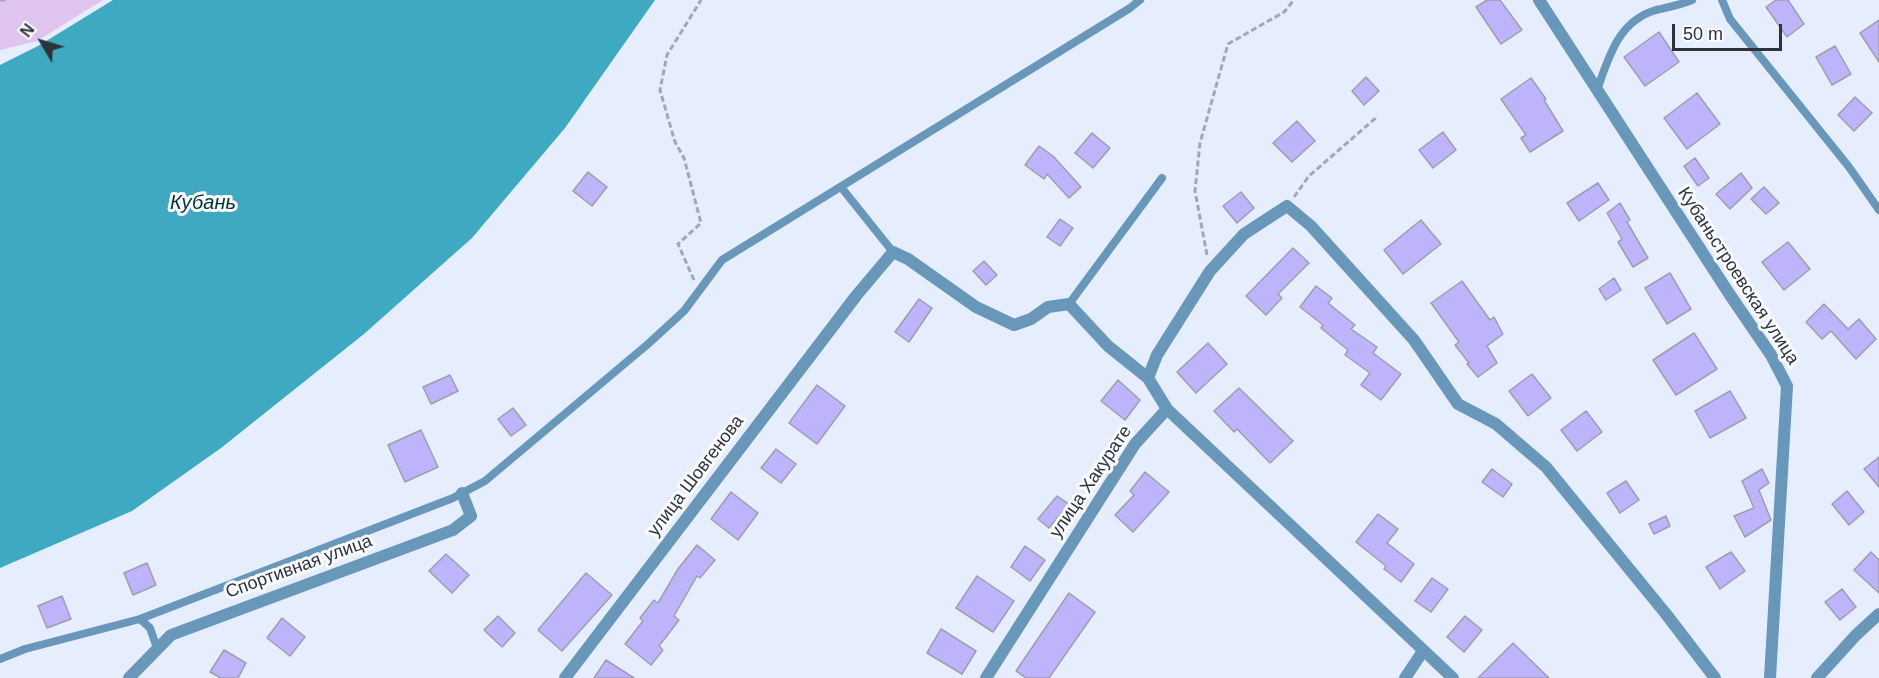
<!DOCTYPE html>
<meta charset="utf-8">
<style>
body{margin:0}
#map{position:relative;width:1879px;height:678px;overflow:hidden;background:#e6eefe;font-family:Helvetica,sans-serif}
canvas{display:block}
.north{position:absolute;left:12px;top:12px;width:60px;height:60px;-webkit-text-stroke:4px #f9fbfe;paint-order:stroke;rotate:308deg;font-size:16px;font-weight:700;line-height:24px;text-align:center;color:#2f3238}
.north::after{content:'';display:block;margin:auto;width:21px;height:27px;background:#2f3238;clip-path:polygon(50% 0,100% 100%,50% 72%,0 100%)}
.scale{position:absolute;left:1672px;top:24px;width:110px;height:27px;box-sizing:border-box;border:3px solid #2f3238;border-top:0;padding-left:8px;font-size:18px;line-height:21px;white-space:nowrap;color:#2f3238;-webkit-text-stroke:4px #f9fbfe;paint-order:stroke}
</style>
<div id="map">
<canvas width="1879" height="678"></canvas>
<div class="north">N</div>
<div class="scale">50 m</div>
</div>
<script>
const ctx = document.querySelector('canvas').getContext('2d');
ctx.lineJoin = 'round';
function fill(path, color) { ctx.fillStyle = color; ctx.fill(path, 'evenodd'); }
function trace(path, color, width, dash) { ctx.strokeStyle = color; ctx.lineWidth = width; ctx.lineCap = dash ? 'butt' : 'round'; ctx.setLineDash(dash || []); ctx.stroke(path); }
function drawText(font, color, halo, rows, align = 'center') {
  ctx.font = font + ' Helvetica,sans-serif'; ctx.lineWidth = 6; ctx.setLineDash([]); ctx.textBaseline = 'middle'; ctx.strokeStyle = halo; ctx.fillStyle = color; for (const [text, x, y, turn = 0] of rows) {
    ctx.save(); ctx.translate(x, y); ctx.rotate((+turn || 0) * Math.PI / 180); ctx.textAlign = isNaN(turn) ? turn : align; if (halo) ctx.strokeText(text, 0, 0); ctx.fillText(text, 0, 0); ctx.restore();
  }
}
const green = new Path2D(`
 M0,0H103L37,41L0,50Z`);
const water = new Path2D(`
 M113,0H655L565,128L472,238L364,334L221,448L132,511L0,568V65L38,46Z`);
const building = new Path2D(`
 M1487,0H1500L1522,30L1501,44L1476,7Z
 M1776,0H1788L1804,24L1787,37L1766,7Z
 M1879,20V62L1860,33Z
 M1659,32L1679,62L1645,86L1624,57Z
 M1835,46L1851,74L1832,85L1816,57Z
 M1366,77L1379,91L1364,105L1352,91Z
 M1531,78L1546,99L1544,100L1563,131L1530,152L1521,138L1526,135L1501,99Z
 M1697,93L1720,124L1687,149L1664,118Z
 M1855,97L1872,113L1854,131L1838,115Z
 M1297,121L1315,141L1292,162L1273,143Z
 M1443,132L1456,150L1433,168L1419,150Z
 M1092,133L1110,148L1093,168L1075,153Z
 M1039,146L1053,156L1081,187L1069,198L1047,174L1044,179L1025,165Z
 M1695,158L1709,178L1698,186L1684,166Z
 M588,172L607,187L592,206L573,191Z
 M1741,173L1752,188L1730,209L1716,194Z
 M1598,183L1609,200L1579,221L1567,203Z
 M1764,187L1779,203L1766,214L1751,199Z
 M1241,192L1254,208L1237,223L1223,206Z
 M1620,203L1630,220L1627,222L1648,258L1633,267L1618,242L1622,239L1607,213Z
 M1060,219L1073,228L1060,246L1047,237Z
 M1421,220L1441,244L1403,274L1384,250Z
 M1788,242L1810,269L1784,290L1762,262Z
 M1293,248L1309,263L1278,294L1282,298L1266,315L1246,296Z
 M984,261L997,275L986,285L973,271Z
 M1670,273L1691,309L1667,324L1645,288Z
 M1614,278L1621,290L1606,300L1599,289Z
 M1462,281L1490,320L1494,317L1503,334L1487,346L1497,363L1478,377L1467,364L1469,363L1455,345L1459,342L1431,303Z
 M1316,286L1332,298L1328,303L1355,325L1351,329L1377,347L1373,353L1401,374L1381,400L1361,385L1370,373L1345,355L1348,350L1321,328L1323,325L1300,307Z
 M919,299L932,308L909,342L895,332Z
 M1824,304L1848,329L1859,319L1876,339L1856,359L1831,331L1822,339L1806,322Z
 M1694,333L1717,369L1676,395L1653,360Z
 M1208,343L1227,364L1196,393L1177,372Z
 M1532,374L1551,398L1528,416L1509,391Z
 M450,375L458,391L431,404L423,387Z
 M1118,380L1140,400L1125,420L1101,401Z
 M817,385L845,406L817,444L789,423Z
 M1239,388L1293,441L1270,463L1237,429L1234,432L1214,411Z
 M1730,391L1746,418L1710,438L1695,411Z
 M513,408L526,425L511,436L498,419Z
 M1586,411L1602,432L1577,451L1561,430Z
 M421,430L438,467L405,482L388,445Z
 M776,449L796,464L781,483L761,468Z
 M1879,457V487L1864,469Z
 M1492,469L1512,484L1503,497L1482,482Z
 M1762,469L1769,483L1759,490L1771,520L1745,537L1734,516L1754,508L1742,481Z
 M1145,472L1169,492L1133,532L1115,515L1134,495L1130,491Z
 M1626,481L1639,500L1620,513L1607,493Z
 M1847,491L1864,512L1849,525L1832,504Z
 M731,492L758,513L738,540L711,519Z
 M1057,496L1069,504L1049,528L1038,519Z
 M1378,514L1398,529L1387,543L1414,564L1401,582L1384,569L1386,566L1356,542Z
 M1666,516L1670,526L1654,534L1649,524Z
 M697,545L715,560L700,578L697,576L674,616L679,620L659,646L663,650L651,665L625,644L643,621L640,618L654,600L658,603L678,569Z
 M1025,546L1045,560L1030,581L1011,567Z
 M1731,552L1745,571L1720,589L1706,567Z
 M1871,552L1879,560V593L1854,570Z
 M446,554L469,575L452,593L429,571Z
 M147,563L156,585L133,595L124,573Z
 M586,573L612,595L562,651L538,630Z
 M977,576L1014,601L993,632L956,608Z
 M1432,578L1448,589L1431,612L1415,601Z
 M1842,589L1856,607L1840,620L1825,602Z
 M1069,593L1095,612L1049,678H1026L1016,671Z
 M62,596L71,619L47,628L38,606Z
 M498,616L515,633L502,647L484,630Z
 M1465,616L1482,630L1464,652L1447,637Z
 M282,618L305,637L290,656L267,638Z
 M941,629L976,651L962,674L927,653Z
 M1513,643L1549,678H1478Z
 M224,650L246,663L238,678H221L210,672Z
 M606,660L634,678H594Z`);
const path = new Path2D(`
 M0,0H6
 M1294,197L1309,176L1378,116
 M1207,255L1195,191L1200,143L1228,44L1284,12L1294,0
 M694,280L678,244L701,223L684,158L675,142L660,90L667,55L701,0`);
const lane = new Path2D(`
 M1722,0L1730,19L1849,167L1879,210
 M1597,90C1609,57 1618,21 1656,10C1669,7 1680,5 1692,0
 M841,187L893,252
 M1069,304L1162,178
 M140,619L150,628L157,648
 M0,659L25,649L140,619L453,498L485,481L648,344L684,311L722,260L1130,8L1140,0`);
const street = new Path2D(`
 M1539,0L1730,295L1771,355L1787,386L1770,678
 M129,678L171,635L453,530L471,516L462,493
 M565,678L856,296L893,252L908,259L976,307L1014,325L1031,319L1048,307L1069,304L1108,346L1148,378
 M986,678L1135,444L1167,409
 M1405,678L1423,651
 M1453,678L1167,409L1148,378L1157,355L1210,271L1244,234L1287,206L1311,226L1414,340L1458,404L1496,424L1546,467L1666,614L1715,678
 M1817,678L1856,635L1879,614`);
const streetNames = [
 ["Кубаньстроевская улица",1738,276,57],
 ["улица Шовгенова",696,476,-53],
 ["улица Хакурате",1091,482,-56],
 ["Спортивная улица",299,567,-20]
];
const waterNames = [
 ["Кубань",203,203]
];
fill(green, '#dfc4ed');
fill(water, '#3fa9c1');
fill(building, '#bdb4fc');
trace(building, '#9e9dad', 1.5);
trace(path, '#a1a7b3', 3, [6, 3]);
trace(lane, '#6897ba', 8);
trace(street, '#6897ba', 12);
drawText('18px', '#2f3238', '#f9fbfe', streetNames);
drawText('italic 20px', '#00323c', '#f9fbfe', waterNames);
</script>
